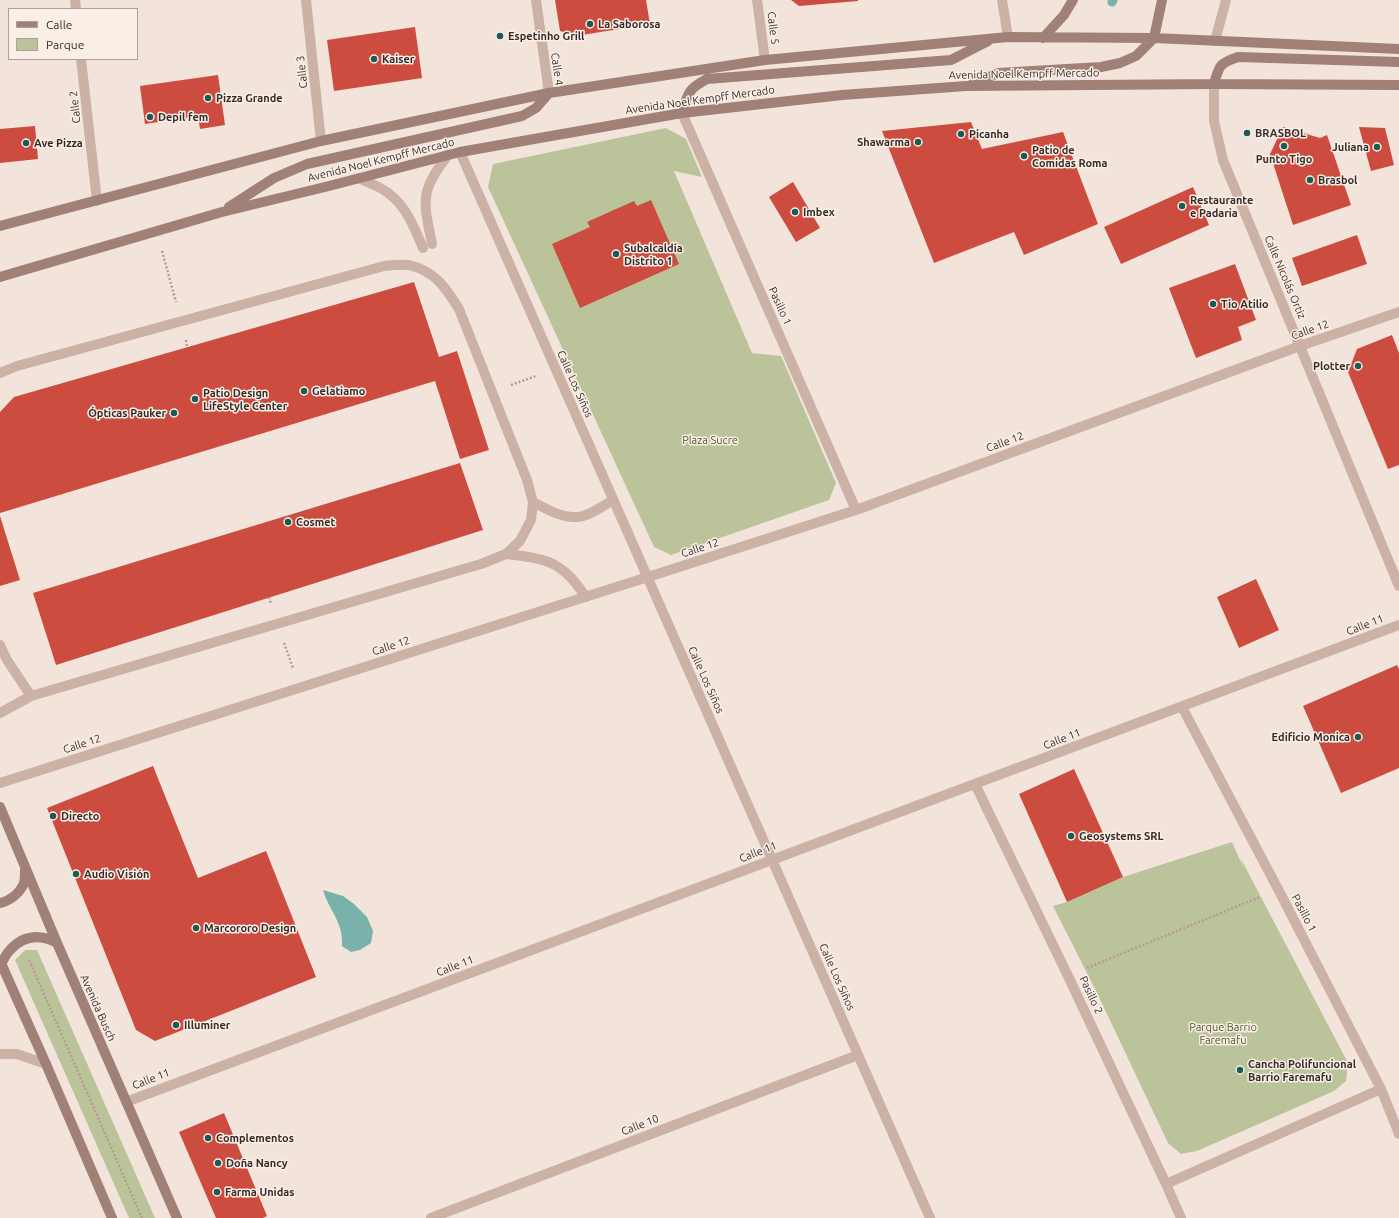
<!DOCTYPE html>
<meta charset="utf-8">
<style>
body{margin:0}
#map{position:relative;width:1399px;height:1218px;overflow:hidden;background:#f3e4db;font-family:Ubuntu,sans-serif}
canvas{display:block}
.legend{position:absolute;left:8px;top:8px;width:130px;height:52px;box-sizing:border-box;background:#faefe7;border:1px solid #aca09a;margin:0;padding:5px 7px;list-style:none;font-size:12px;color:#372a27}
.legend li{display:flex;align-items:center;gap:8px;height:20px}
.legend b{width:20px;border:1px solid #aca09a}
</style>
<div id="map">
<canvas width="1399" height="1218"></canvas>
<ul class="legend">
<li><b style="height:5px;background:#a08077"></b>Calle</li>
<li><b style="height:11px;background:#bbc39a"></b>Parque</li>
</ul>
</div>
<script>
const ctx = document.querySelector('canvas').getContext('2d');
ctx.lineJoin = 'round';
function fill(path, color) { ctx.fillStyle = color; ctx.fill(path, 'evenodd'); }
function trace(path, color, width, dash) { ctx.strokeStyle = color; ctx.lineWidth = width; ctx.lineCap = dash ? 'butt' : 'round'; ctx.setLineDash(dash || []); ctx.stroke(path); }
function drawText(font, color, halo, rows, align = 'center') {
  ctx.font = font + ' Ubuntu,sans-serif'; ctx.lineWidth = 3; ctx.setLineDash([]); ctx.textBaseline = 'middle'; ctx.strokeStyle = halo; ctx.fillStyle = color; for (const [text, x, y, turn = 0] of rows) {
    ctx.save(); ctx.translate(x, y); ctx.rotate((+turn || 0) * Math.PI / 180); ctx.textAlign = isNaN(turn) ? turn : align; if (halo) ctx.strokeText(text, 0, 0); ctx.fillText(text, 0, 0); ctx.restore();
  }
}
const green = new Path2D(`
 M666,128L686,139L702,177L674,171L752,353L781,356L836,483L829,500L671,555L654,547L488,187L493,164Z
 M1232,842L1243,867L1240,857L1348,1063L1346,1081L1334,1091L1197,1151L1181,1154L1168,1143L1098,995L1053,906L1067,902L1123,877Z
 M25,950H37L155,1218H129L15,960Z`);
const water = new Path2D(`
 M323,890L343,896L354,904L367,917L373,931L371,943L360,950L351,952L342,946C342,941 342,936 341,932C338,917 327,905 323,890Z`);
const stream = new Path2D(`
 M1112,2L1113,0`);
const building = new Path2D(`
 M555,0H646L650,24L576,36L560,31Z
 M791,0H858V1L799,6Z
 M415,27L422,78L334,91L327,40Z
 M218,75L225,125L200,129L198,116L145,124L140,86Z
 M971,122L982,149L1063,132L1098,224L1024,255L1014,232L934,263L882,131Z
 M35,126L38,159L0,163V129Z
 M1283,127L1320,138L1327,135L1351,205L1293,225L1270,154Z
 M1359,127L1385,128L1394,165L1371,171Z
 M793,182L820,228L796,242L769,197Z
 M1193,187L1209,225L1121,264L1104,227Z
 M651,200L679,264L580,308L552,244L590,227L587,222L634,201L637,206Z
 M1357,235L1367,264L1302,286L1292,258Z
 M1235,264L1256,320L1238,327L1242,340L1196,358L1169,288Z
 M414,282L439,357L457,351L489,450L460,459L435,381L0,513V412L14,397Z
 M1392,335L1399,353V465L1388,469L1348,372L1357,349Z
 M460,463L483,530L56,665L33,593Z
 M0,516L20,580L0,586Z
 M1256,579L1279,630L1239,648L1217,597Z
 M1397,665L1399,669V768L1341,793L1303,706Z
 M153,766L198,878L266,851L316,977L155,1041L136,1030L47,808Z
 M1074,769L1123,877L1067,902L1019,794Z
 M224,1113L267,1216L263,1218H216L179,1132Z`);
const path = new Path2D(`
 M162,251L176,302
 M186,340L187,347
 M511,385L536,376
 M269,597L271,604
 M284,643L293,668
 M29,960L142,1218
 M1087,968L1260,897`);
const lane = new Path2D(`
 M1215,41L1226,0
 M359,178C367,182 375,185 382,189C405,202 413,225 423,248
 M432,244C429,227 423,208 427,191C431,177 440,166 448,155
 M0,373L17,366L384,266C392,265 401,264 409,265C435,271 446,288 459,309L527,480L533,502L531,520L520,541L506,554L481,564L31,696L7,660L0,645
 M533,502C546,509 561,518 577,517C588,517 603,506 613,500
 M506,554C522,556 545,558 558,567C570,574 578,586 586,597
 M0,713L31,696`);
const street = new Path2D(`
 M75,0L76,9
 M306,0L321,141
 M536,0L549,93
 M757,0L765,60
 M1002,0L1008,37
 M81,59L97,201
 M1214,84V121L1223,160L1399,586
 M682,113L856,510
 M460,152L930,1218
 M1182,707L1279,891L1381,1089L1399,1134
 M0,783L648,577L856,510L1300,346L1399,312
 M975,784L1068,976L1166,1184L1181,1218
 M0,1054H17L46,1064
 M126,1102L1399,625
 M1166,1184L1381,1089
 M431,1218L858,1055`);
const secondary = new Path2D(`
 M1043,38L1064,15L1073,0
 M1154,38L1162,0
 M972,84L998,73L1101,67L1120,63L1136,56L1154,38
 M1214,84C1219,65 1220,63 1238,57L1399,62
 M682,113C688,93 688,89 707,79L951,60L988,41
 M229,207L274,178L307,164L522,116L536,108L549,93
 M0,226L321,141L549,93L765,60L1008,37L1154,38L1399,49
 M0,277L222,212L329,186L460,152L682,113L842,95L966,86L1214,84L1399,85
 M0,807L57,943L177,1218
 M0,903C10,901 20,893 24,883C25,879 25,874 25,870
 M0,961L46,1064L112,1218
 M1,964C4,959 6,954 10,950C24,935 40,934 57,943`);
const markers = [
 [590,24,4,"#1a5b56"],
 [500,36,4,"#1a5b56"],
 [374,59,4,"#1a5b56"],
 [208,98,4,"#1a5b56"],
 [150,117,4,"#1a5b56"],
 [1247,133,4,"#1a5b56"],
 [961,134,4,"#1a5b56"],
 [918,142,4,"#1a5b56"],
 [26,143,4,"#1a5b56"],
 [1284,146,4,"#1a5b56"],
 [1377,147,4,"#1a5b56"],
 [1024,156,4,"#1a5b56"],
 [1310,180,4,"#1a5b56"],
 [1182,206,4,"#1a5b56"],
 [795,212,4,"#1a5b56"],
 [616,254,4,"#1a5b56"],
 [1213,304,4,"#1a5b56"],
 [1358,366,4,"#1a5b56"],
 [304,391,4,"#1a5b56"],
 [195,399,4,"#1a5b56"],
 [174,413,4,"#1a5b56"],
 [288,522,4,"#1a5b56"],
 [1358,737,4,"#1a5b56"],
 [53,816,4,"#1a5b56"],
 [1071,836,4,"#1a5b56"],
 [76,874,4,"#1a5b56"],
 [196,928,4,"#1a5b56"],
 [176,1025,4,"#1a5b56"],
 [1240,1070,4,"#1a5b56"],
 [208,1138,4,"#1a5b56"],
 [218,1163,4,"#1a5b56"],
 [217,1192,4,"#1a5b56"]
];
const poiNames = [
 ["La Saborosa",598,24],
 ["Espetinho Grill",508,36],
 ["Kaiser",382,59],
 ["Pizza Grande",216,98],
 ["Depil fem",158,117],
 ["BRASBOL",1255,133],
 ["Picanha",969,134],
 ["Shawarma",910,142,"right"],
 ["Ave Pizza",34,143],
 ["Juliana",1369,147,"right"],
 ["Patio de",1032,150],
 ["Comidas Roma",1032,163],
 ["Punto Tigo",1284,159,"center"],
 ["Brasbol",1318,180],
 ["Restaurante",1190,200],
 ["e Padaria",1190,213],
 ["Imbex",803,212],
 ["Subalcaldía",624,248],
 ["Distrito 1",624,261],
 ["Tio Atilio",1221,304],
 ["Plotter",1350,366,"right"],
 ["Gelatiamo",312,391],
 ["Patio Design",203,393],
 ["LifeStyle Center",203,406],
 ["Ópticas Pauker",166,413,"right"],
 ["Cosmet",296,522],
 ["Edificio Monica",1350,737,"right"],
 ["Directo",61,816],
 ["Geosystems SRL",1079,836],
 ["Audio Visión",84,874],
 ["Marcororo Design",204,928],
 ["Illuminer",184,1025],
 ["Cancha Polifuncional",1248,1064],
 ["Barrio Faremafu",1248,1077],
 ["Complementos",216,1138],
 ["Doña Nancy",226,1163],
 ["Farma Unidas",225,1192]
];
const streetNames = [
 ["Calle 5",773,28,83],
 ["Calle 4",557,69,82],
 ["Calle 3",302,72,-96],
 ["Avenida Noel Kempff Mercado",1024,74,-1],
 ["Avenida Noel Kempff Mercado",700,100,-8],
 ["Calle 2",75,107,-96],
 ["Avenida Noel Kempff Mercado",381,160,-14],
 ["Calle Nicolás Ortiz",1285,277,67],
 ["Pasillo 1",780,306,66],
 ["Calle 12",1310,330,-19],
 ["Calle Los Siños",575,384,66],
 ["Calle 12",1005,442,-20],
 ["Calle 12",700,548,-18],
 ["Calle 11",1365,625,-21],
 ["Calle 12",391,646,-18],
 ["Calle Los Siños",706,680,66],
 ["Calle 11",1062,739,-21],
 ["Calle 12",82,744,-18],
 ["Calle 11",758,852,-21],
 ["Pasillo 1",1304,913,63],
 ["Calle 11",455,966,-21],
 ["Calle Los Siños",837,977,66],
 ["Pasillo 2",1091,995,65],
 ["Avenida Busch",98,1008,66],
 ["Calle 11",151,1079,-21],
 ["Calle 10",640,1125,-21]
];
const parkNames = [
 ["Plaza Sucre",710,440],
 ["Parque Barrio",1223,1027],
 ["Faremafu",1223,1040]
];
fill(green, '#bbc39a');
fill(water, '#78b2ab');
trace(stream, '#78b2ab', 9);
fill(building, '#cc4c3f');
trace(path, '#b89b90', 2.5, [2, 2]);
trace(lane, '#ccb1a6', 10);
trace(street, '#ccb1a6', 10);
trace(secondary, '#a08077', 10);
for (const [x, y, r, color] of markers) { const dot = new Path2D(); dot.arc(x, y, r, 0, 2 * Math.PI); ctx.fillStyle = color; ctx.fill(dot); trace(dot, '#faefe7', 1.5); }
drawText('bold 11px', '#372a27', '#faefe7', poiNames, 'left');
drawText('11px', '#372a27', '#faefe7', streetNames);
drawText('11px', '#4d5729', '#faefe7', parkNames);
</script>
